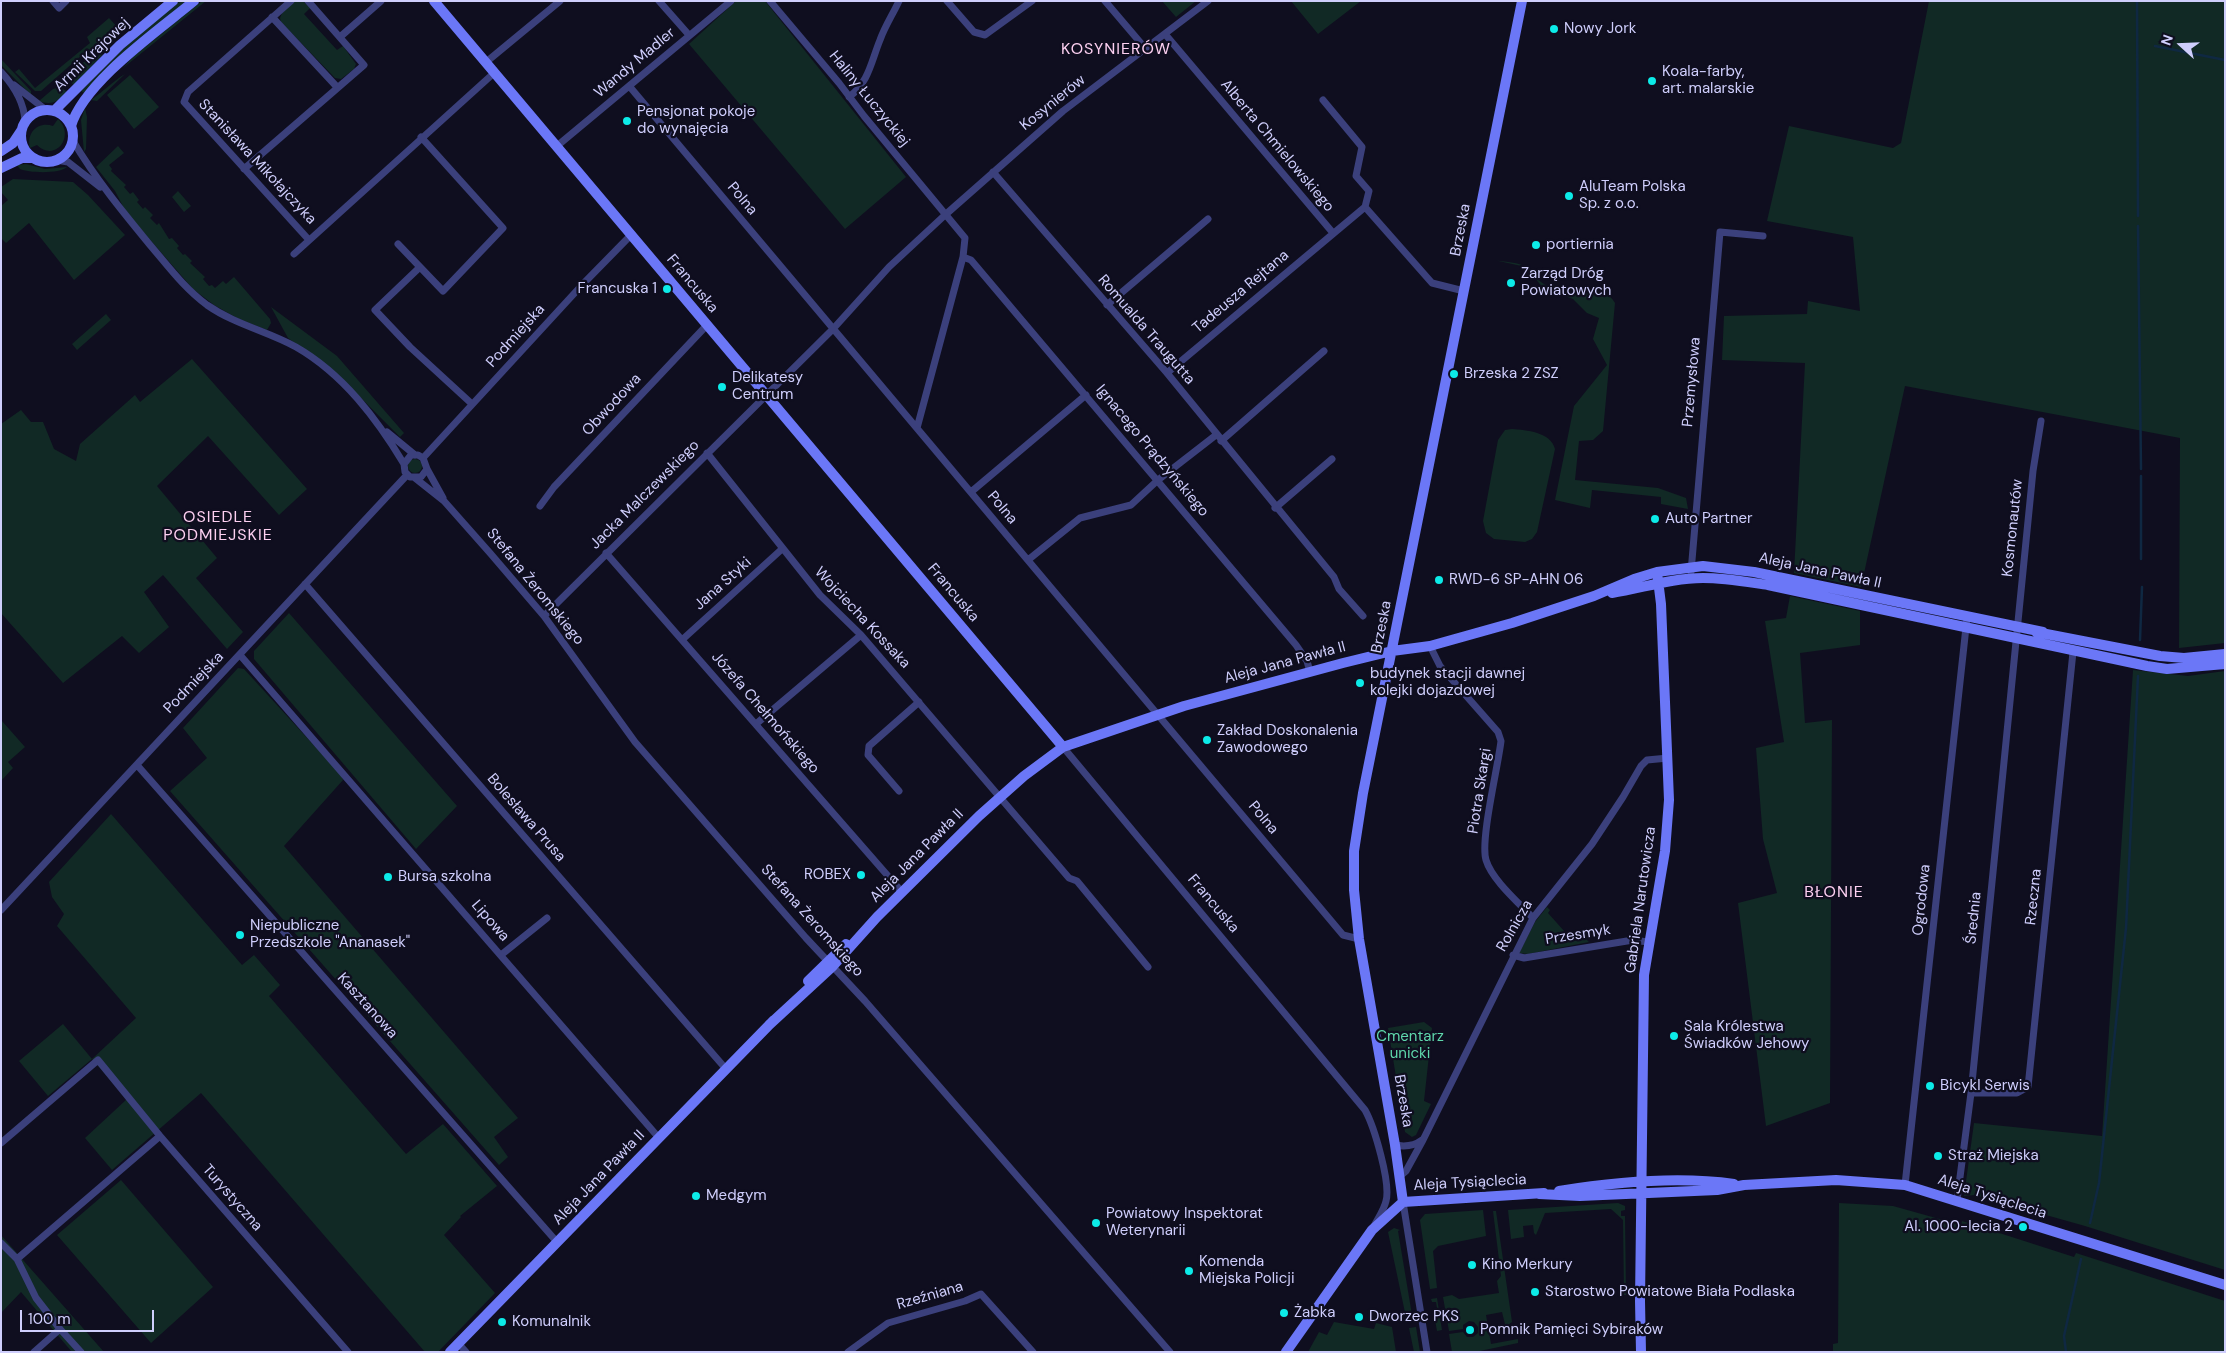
<!DOCTYPE html>
<meta charset="utf-8">
<style>
body{margin:0}
#map{position:relative;width:2226px;height:1353px;overflow:hidden;background:#0f0e1f;font-family:"DM Sans",sans-serif}
canvas{display:block}
.frame{position:absolute;inset:0;border:2px solid #cfcefc;pointer-events:none}
.north{position:absolute;left:2156px;top:20px;width:50px;height:50px;-webkit-text-stroke:4px #0f0e1f;paint-order:stroke;rotate:290deg;font-size:14px;font-weight:700;line-height:20px;text-align:center;color:#cfcefc}
.north::after{content:'';display:block;margin:auto;width:18px;height:22px;background:#cfcefc;clip-path:polygon(50% 0,100% 100%,50% 72%,0 100%)}
.scale{position:absolute;left:20px;top:1310px;width:134px;height:22px;box-sizing:border-box;border:2px solid #cfcefc;border-top:0;padding-left:6px;font-size:15px;line-height:18px;white-space:nowrap;color:#cfcefc;-webkit-text-stroke:4px #0f0e1f;paint-order:stroke}
</style>
<div id="map">
<canvas width="2226" height="1353"></canvas>
<div class="frame"></div>
<div class="north">N</div>
<div class="scale">100 m</div>
</div>
<script>
const ctx = document.querySelector('canvas').getContext('2d');
ctx.lineJoin = 'round';
function fill(path, color) { ctx.fillStyle = color; ctx.fill(path, 'evenodd'); }
function trace(path, color, width, dash) { ctx.strokeStyle = color; ctx.lineWidth = width; ctx.lineCap = dash ? 'butt' : 'round'; ctx.setLineDash(dash || []); ctx.stroke(path); }
function drawText(font, color, halo, rows, align = 'center') {
  ctx.font = font + ' "DM Sans",sans-serif'; ctx.lineWidth = 4.5; ctx.setLineDash([]); ctx.textBaseline = 'middle'; ctx.strokeStyle = halo; ctx.fillStyle = color; for (const [text, x, y, turn = 0] of rows) {
    ctx.save(); ctx.translate(x, y); ctx.rotate((+turn || 0) * Math.PI / 180); ctx.textAlign = isNaN(turn) ? turn : align; if (halo) ctx.strokeText(text, 0, 0); ctx.fillText(text, 0, 0); ctx.restore();
  }
}
const green = new Path2D(`
 M180,1H186L84,93L81,91L132,40Z
 M202,1H206L123,68L134,56Z
 M295,1L304,2L310,8L304,14L337,50L343,46L356,64L354,69L341,79L335,78L281,22L280,18L282,13Z
 M736,1H765L906,177L845,229L689,44Z
 M1162,1H1196L1176,17Z
 M1291,1H1361L1318,34Z
 M1929,1H2225V643L2179,648L2180,438L1905,386L1861,587L1794,573L1805,363L1722,360L1724,316L1807,314L1808,301L1860,311L1853,237L1767,221L1789,126L1893,148L1901,143Z
 M109,18L118,28L113,32L114,35L97,50L83,54L41,91H35L15,72L19,69L35,88L90,43L87,37Z
 M103,54L74,85L66,78L87,59Z
 M1,59L31,91V95L1,65Z
 M125,74L97,101L91,100C103,92 113,81 125,74Z
 M130,75L159,107L134,129L107,95Z
 M60,87L67,92C59,101 52,106 39,101L53,89Z
 M85,108L87,117L86,149L84,152L81,120Z
 M58,119C76,136 55,163 37,145L30,148C26,133 38,121 53,126Z
 M118,146L124,153L109,165L112,169L111,171L126,185L124,187L130,194L133,192L139,200L137,202L143,209L145,207L153,215L150,218L157,225L159,223L169,239L172,238L179,246L177,248L183,255L185,254L192,261L190,263L205,277L203,279L209,286L212,285L215,288L223,281L226,284L234,277L270,319L271,323L267,330L237,318L214,305L193,289L126,212L115,191L96,167Z
 M26,164L45,169L67,167C60,174 29,173 20,169L17,165Z
 M13,179L73,182L88,195L125,235L74,280L29,223L6,243L1,238V206L8,200L1,192V187Z
 M178,191L191,206L184,212L172,197Z
 M1494,260C1503,262 1520,262 1528,268C1533,271 1536,278 1541,282C1547,287 1561,291 1570,293C1584,296 1603,283 1615,303L1603,431L1593,440L1579,441L1575,480L1658,488L1686,498L1688,509L1661,504V497L1592,490L1590,508L1555,500L1574,406L1607,365L1593,339L1599,318L1587,313L1573,299L1543,288L1526,267Z
 M271,307L337,356L404,433L400,437L338,375L288,338Z
 M106,314L111,320L77,350L72,344Z
 M192,359L307,489L279,515L208,436L157,486L217,558L196,578L243,632L227,649L163,575L144,592L169,627L139,653L122,636L63,683L1,613V424L21,410L31,422H43L54,449L76,461L80,444L135,395L140,402Z
 M1512,429C1526,430 1551,432 1555,449L1537,532L1532,539L1525,542L1494,539L1486,533L1483,521L1498,440L1505,430Z
 M408 466a7 7 0 1 1 14 0a7 7 0 1 1-14 0Z
 M1790,596L1860,611V645L1800,653L1805,723L1832,720L1830,1103L1766,1126L1738,903L1777,893L1763,839L1756,748L1784,742L1765,621L1786,618Z
 M289,613L457,806L416,849L254,659V651Z
 M238,668L244,669L342,776L343,780L284,846L518,1118L494,1137L508,1157L499,1165L170,791L207,758L183,728Z
 M2133,670L2188,676L2225,671V1270L2085,1226L1975,1195L1964,1196L1974,1123L2102,1136Z
 M2,721L25,747L8,762L13,768L1,781Z
 M111,814L242,965L254,955L280,985L269,996L406,1154L443,1124L497,1186L460,1216L461,1217L444,1235L495,1293L438,1352H425L201,1093L112,1170L85,1138L127,1099L92,1059L48,1096L19,1061L63,1024L92,1059L136,1018L57,926L64,914L52,897L49,882Z
 M1547,907L1550,910L1548,913L1573,941L1586,939L1589,942L1528,954L1519,953L1535,922Z
 M1424,1022L1432,1028L1424,1101L1431,1104L1416,1135L1412,1137L1405,1132L1388,1028Z
 M121,1180L213,1287L151,1343L57,1235Z
 M1618,1203L1625,1206V1210L1621,1211V1216H1625L1626,1295H1624L1623,1220L1611,1209L1545,1213L1536,1235L1534,1233L1533,1225L1523,1226L1524,1237L1511,1239L1508,1210Z
 M1839,1203L1893,1206L1961,1225L1962,1221L2074,1257L2076,1253L2225,1301V1352H1833V1344L1838,1343Z
 M1483,1210L1486,1236L1438,1246L1433,1251L1437,1288L1430,1289L1420,1220L1425,1214Z
 M1493,1211H1496L1512,1322L1508,1325L1505,1324L1502,1312L1486,1315L1491,1344L1518,1339V1343L1475,1352H1452L1449,1334L1463,1332L1467,1337H1473L1478,1333V1327L1474,1322L1469,1321L1463,1325V1329L1449,1331L1443,1297L1452,1295L1459,1299L1499,1293L1497,1281L1501,1276Z
 M1394,1228L1400,1230L1398,1231L1413,1321L1407,1322L1388,1232Z
 M1,1235L104,1352H72L21,1292L1,1313Z
 M1437,1298L1442,1330L1437,1331L1433,1309L1437,1308L1436,1302H1432L1431,1299Z
 M1334,1322L1374,1329L1376,1323L1392,1327L1396,1352H1308L1319,1332L1327,1335Z
 M1416,1327L1420,1352H1414L1409,1328Z`);
const stream = new Path2D(`
 M2137,1L2138,216
 M2155,46L2225,60
 M2138,226L2141,469
 M2141,559V476
 M2140,640L2142,587
 M2090,1223L2099,1183L2126,928L2138,676
 M2066,1352L2064,1336L2081,1259`);
const street = new Path2D(`
 M53,1L59,8L66,1
 M291,1L188,92L184,102L309,240
 M659,1L689,35
 M770,1L839,83L864,116L965,238L963,257L917,428
 M947,1L974,32L985,35L1032,1
 M1105,1L1145,48
 M272,17L337,87
 M1165,34L1333,233
 M340,37L381,1
 M485,63L560,1
 M1,72C14,86 24,102 25,121
 M14,85L46,110
 M630,87L1343,935L1359,939
 M849,97C869,82 871,62 880,40C885,26 893,14 899,1
 M1323,100L1362,147L1356,176L1369,191L1365,207
 M73,141C95,178 122,211 150,245C168,266 184,288 207,305C236,325 267,331 296,347C343,374 377,419 404,464
 M557,146L731,1
 M56,160L68,162L100,187
 M244,169L364,65L308,1
 M993,172L1167,373L1334,577L1339,589L1363,616
 M1365,207L1432,283L1464,291
 M398,244L443,291L503,228L421,137
 M294,254L494,73
 M963,257L971,260L1296,645L1307,661L1310,672
 M420,267L375,310L410,347L472,404
 M1107,305L1208,219
 M1167,373L1365,207
 M387,432L415,455
 M1221,441L1324,351
 M707,453L820,595L861,635L1069,878L1077,881L1148,967
 M423,458L582,285L631,235
 M427,469L421,477H410L405,472L404,464L411,455H418L423,458L427,469L443,498
 M415,478L444,501L490,553L544,616L635,742L806,938L865,1001L1170,1352
 M971,492L1086,395
 M540,506L554,487L707,325
 M1275,508L1332,459
 M606,553L902,892
 M1028,560L1080,518L1131,505L1158,480L1216,435
 M1691,572L1720,232L1763,236
 M305,584L726,1069
 M544,616L833,329L889,267L945,215L1063,111L1208,1
 M683,639L782,549
 M1430,646L1440,666L1498,732L1501,741C1498,767 1480,840 1486,860C1492,880 1519,903 1533,918
 M240,655L659,1138
 M756,724L861,635
 M1063,747L1365,1110C1374,1126 1391,1183 1386,1201C1384,1210 1378,1218 1374,1226
 M137,765L557,1242
 M899,791L868,755L869,746L919,702
 M1,910L407,475
 M501,955L547,918
 M1513,955L1524,958L1633,940L1648,942
 M1971,1093H2017L2028,1087L2073,652
 M1,1143L98,1060L160,1136L348,1352
 M1395,1145C1405,1147 1414,1146 1422,1140
 M1400,1176L1406,1171L1423,1140L1533,918L1592,844L1623,797L1641,766L1647,760L1668,758
 M1905,1185L1967,618
 M1957,1200L1971,1093L2033,471L2041,421
 M1403,1202L1427,1352
 M1,1243L17,1259L36,1298L60,1329L81,1352
 M17,1259L160,1136
 M458,1343L466,1352
 M34,1352L60,1329
 M848,1352L888,1323L965,1301L981,1294L1033,1352`);
const secondary = new Path2D(`
 M434,1L1063,747
 M21 136a26 26 0 1 1 52 0a26 26 0 1 1-52 0Z
 M54,111L120,45L173,1
 M71,126C84,82 158,31 194,1
 M1,151L13,143L21,131
 M1,168L22,158H33
 M1612,593C1643,588 1672,578 1703,578C1725,578 1747,582 1768,585L2147,666L2167,669L2225,664
 M2036,632L2160,656L2184,658L2225,654
 M808,981L846,944
 M769,1025L833,966L877,917L979,816L1024,776L1063,747L1184,706L1343,663L1392,651L1430,646L1512,623L1594,596L1634,579L1657,572L1703,566L1754,572L2043,632
 M1559,1191C1615,1182 1677,1176 1734,1184
 M1539,1194L1580,1196L1717,1190L1744,1185L1836,1180L1905,1185L2225,1285
 M1403,1202L1395,1145L1359,939L1354,890V851L1363,793L1522,1
 M1403,1202L1544,1193
 M450,1352L774,1020
 M1286,1352L1372,1230L1403,1202
 M1641,1352L1640,1301L1644,975L1665,851L1669,800L1661,604L1657,572`);
const markers = [
 [1554,29,5,"#0cebe8"],
 [1652,81,5,"#0cebe8"],
 [627,121,5,"#0cebe8"],
 [1569,196,5,"#0cebe8"],
 [1536,245,5,"#0cebe8"],
 [1511,283,5,"#0cebe8"],
 [667,289,5,"#0cebe8"],
 [1454,374,5,"#0cebe8"],
 [722,387,5,"#0cebe8"],
 [1655,519,5,"#0cebe8"],
 [1439,580,5,"#0cebe8"],
 [1360,683,5,"#0cebe8"],
 [1207,740,5,"#0cebe8"],
 [861,875,5,"#0cebe8"],
 [388,877,5,"#0cebe8"],
 [240,935,5,"#0cebe8"],
 [1674,1036,5,"#0cebe8"],
 [1930,1086,5,"#0cebe8"],
 [1938,1156,5,"#0cebe8"],
 [696,1196,5,"#0cebe8"],
 [1096,1223,5,"#0cebe8"],
 [2023,1227,5,"#0cebe8"],
 [1472,1265,5,"#0cebe8"],
 [1189,1271,5,"#0cebe8"],
 [1535,1292,5,"#0cebe8"],
 [1284,1313,5,"#0cebe8"],
 [1359,1317,5,"#0cebe8"],
 [502,1322,5,"#0cebe8"],
 [1470,1330,5,"#0cebe8"]
];
const poiNames = [
 ["Nowy Jork",1564,29],
 ["Koala-farby,",1662,72],
 ["art. malarskie",1662,89],
 ["Pensjonat pokoje",637,112],
 ["do wynajęcia",637,129],
 ["AluTeam Polska",1579,187],
 ["Sp. z o.o.",1579,204],
 ["portiernia",1546,245],
 ["Zarząd Dróg",1521,274],
 ["Powiatowych",1521,291],
 ["Francuska 1",657,289,"right"],
 ["Brzeska 2 ZSZ",1464,374],
 ["Delikatesy",732,378],
 ["Centrum",732,395],
 ["Auto Partner",1665,519],
 ["RWD-6 SP-AHN 06",1449,580],
 ["budynek stacji dawnej",1370,674],
 ["kolejki dojazdowej",1370,691],
 ["Zakład Doskonalenia",1217,731],
 ["Zawodowego",1217,748],
 ["ROBEX",851,875,"right"],
 ["Bursa szkolna",398,877],
 ["Niepubliczne",250,926],
 ["Przedszkole \"Ananasek\"",250,943],
 ["Sala Królestwa",1684,1027],
 ["Świadków Jehowy",1684,1044],
 ["Bicykl Serwis",1940,1086],
 ["Straż Miejska",1948,1156],
 ["Medgym",706,1196],
 ["Powiatowy Inspektorat",1106,1214],
 ["Weterynarii",1106,1231],
 ["Al. 1000-lecia 2",2013,1227,"right"],
 ["Komenda",1199,1262],
 ["Miejska Policji",1199,1279],
 ["Kino Merkury",1482,1265],
 ["Starostwo Powiatowe Biała Podlaska",1545,1292],
 ["Żabka",1294,1313],
 ["Dworzec PKS",1369,1317],
 ["Komunalnik",512,1322],
 ["Pomnik Pamięci Sybiraków",1480,1330]
];
const streetNames = [
 ["Armii Krajowej",92,55,-44],
 ["Wandy Madler",635,63,-40],
 ["Haliny Łuczyckiej",869,99,51],
 ["Kosynierów",1053,103,-39],
 ["Alberta Chmielowskiego",1277,146,50],
 ["Stanisława Mikołajczyka",257,162,47],
 ["Polna",742,199,50],
 ["Brzeska",1461,230,-79],
 ["Francuska",692,284,50],
 ["Tadeusza Rejtana",1241,292,-40],
 ["Romualda Traugutta",1146,330,49],
 ["Podmiejska",516,336,-48],
 ["Przemysłowa",1692,382,-85],
 ["Obwodowa",612,405,-47],
 ["Ignacego Prądzyńskiego",1152,451,50],
 ["Jacka Malczewskiego",645,495,-45],
 ["Polna",1002,508,50],
 ["Kosmonautów",2013,528,-84],
 ["Aleja Jana Pawła II",1820,571,12],
 ["Jana Styki",723,584,-42],
 ["Stefana Żeromskiego",535,587,51],
 ["Francuska",953,593,50],
 ["Wojciecha Kossaka",862,618,47],
 ["Brzeska",1382,627,-79],
 ["Aleja Jana Pawła II",1285,663,-15],
 ["Podmiejska",194,683,-46],
 ["Józefa Chełmońskiego",765,713,49],
 ["Piotra Skargi",1480,791,-81],
 ["Bolesława Prusa",526,818,49],
 ["Polna",1263,818,50],
 ["Aleja Jana Pawła II",917,856,-45],
 ["Rzeczna",2034,897,-84],
 ["Gabriela Narutowicza",1641,900,-82],
 ["Ogrodowa",1922,900,-84],
 ["Francuska",1213,904,50],
 ["Średnia",1974,918,-84],
 ["Lipowa",490,921,49],
 ["Stefana Żeromskiego",812,921,48],
 ["Rolnicza",1515,926,-60],
 ["Przesmyk",1578,935,-9],
 ["Kasztanowa",367,1006,48],
 ["Brzeska",1403,1101,80],
 ["Aleja Jana Pawła II",599,1178,-46],
 ["Aleja Tysiąclecia",1470,1183,-3],
 ["Aleja Tysiąclecia",1992,1197,18],
 ["Turystyczna",232,1198,49],
 ["Rzeźniana",930,1296,-16]
];
const parkNames = [
 ["Cmentarz",1410,1037],
 ["unicki",1410,1054]
];
const neighbourhoodNames = [
 ["KOSYNIERÓW",1116,50],
 ["OSIEDLE",218,518],
 ["PODMIEJSKIE",218,536],
 ["BŁONIE",1834,893]
];
fill(green, '#112925');
trace(stream, '#0f2842', 2.5);
trace(street, '#3b407c', 7);
trace(secondary, '#6b77f7', 10);
for (const [x, y, r, color] of markers) { const dot = new Path2D(); dot.arc(x, y, r, 0, 2 * Math.PI); ctx.fillStyle = color; ctx.fill(dot); trace(dot, '#0f0e1f', 2); }
drawText('15px', '#cfcefc', '#0f0e1f', poiNames, 'left');
drawText('15px', '#cfcefc', '#0f0e1f', streetNames);
drawText('15px', '#5fd8ac', '#0f0e1f', parkNames);
ctx.letterSpacing = '1px';
drawText('16px', '#fdd0f1', '#0f0e1f', neighbourhoodNames);
ctx.letterSpacing = '0px';
</script>
